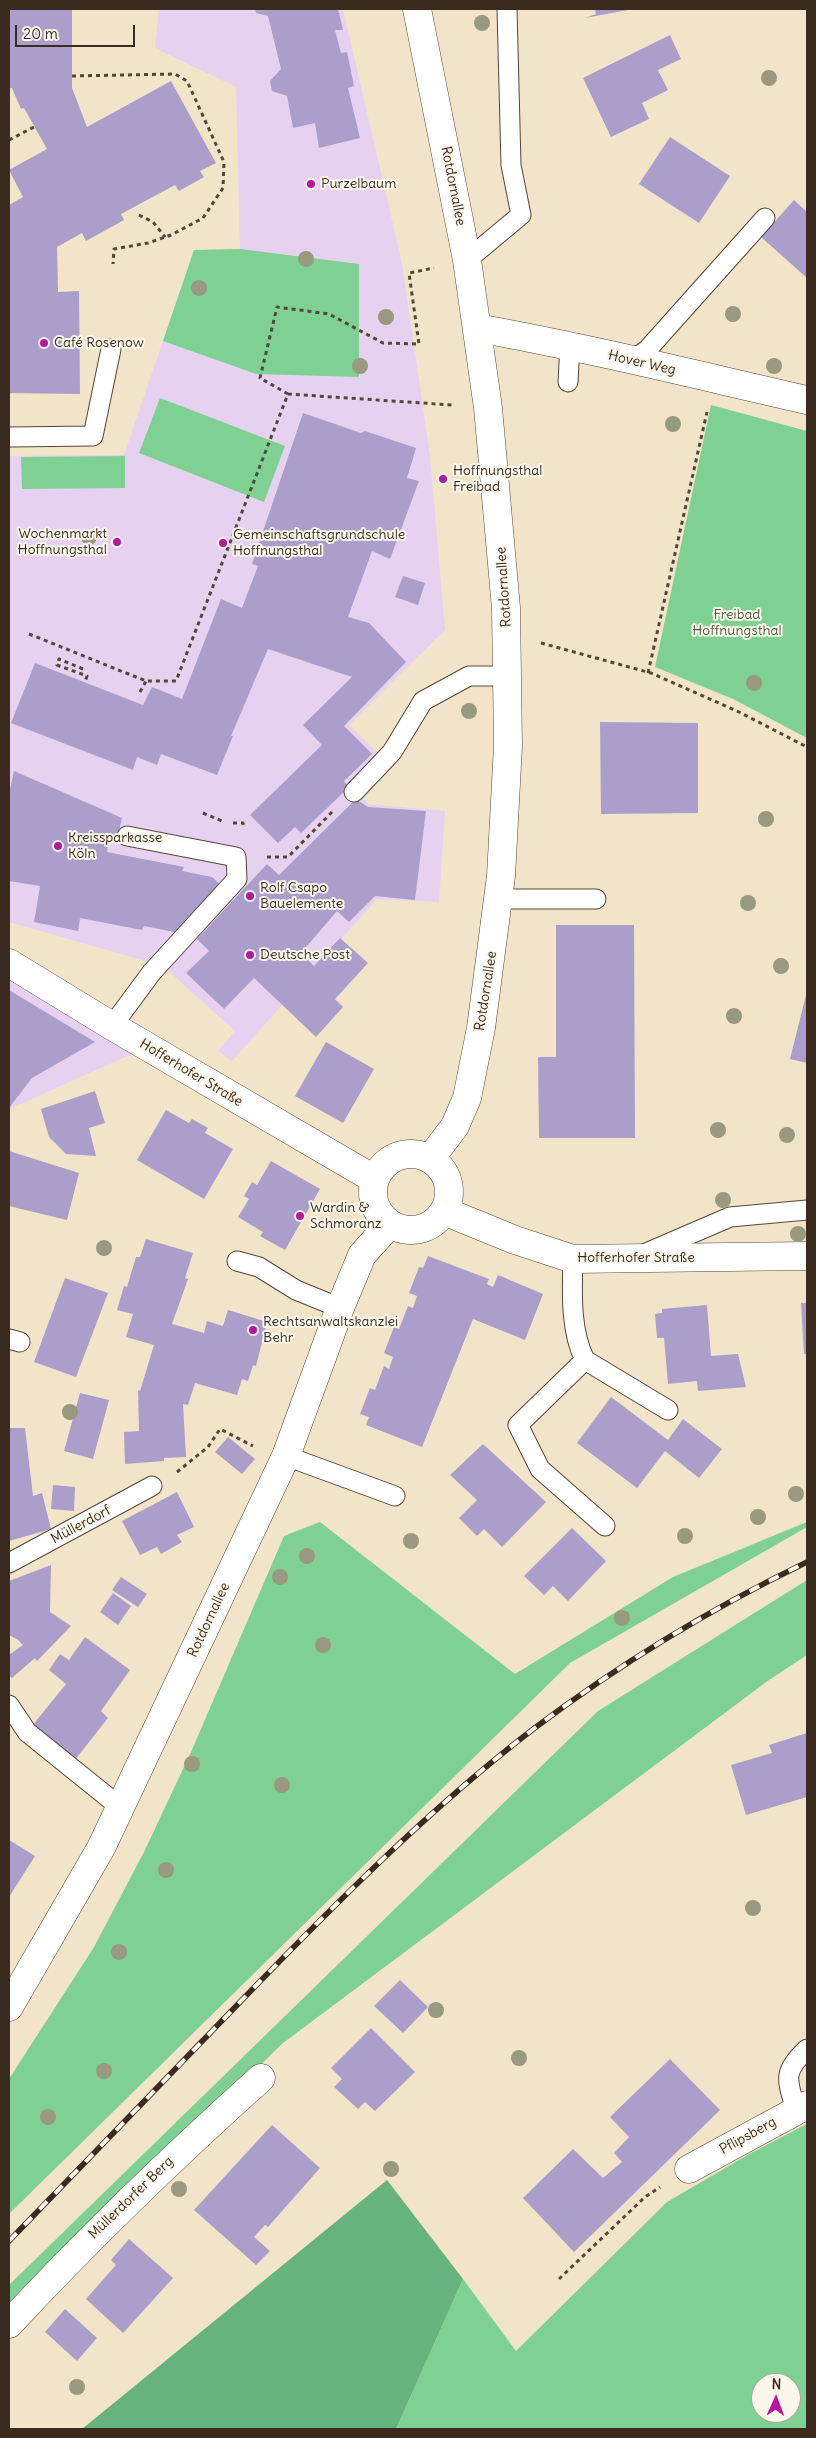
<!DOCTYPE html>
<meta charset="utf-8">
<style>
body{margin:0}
#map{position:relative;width:816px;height:2438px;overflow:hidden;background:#f1e4c8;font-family:Delius,sans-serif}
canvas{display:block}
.frame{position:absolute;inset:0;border:10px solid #3b2a1e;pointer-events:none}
.north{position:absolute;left:751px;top:2373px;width:50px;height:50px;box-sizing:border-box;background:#fbf7ec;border:1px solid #aea59a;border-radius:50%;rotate:2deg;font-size:14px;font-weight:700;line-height:20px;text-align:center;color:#3b2a1e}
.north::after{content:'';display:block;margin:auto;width:18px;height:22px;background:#b5179e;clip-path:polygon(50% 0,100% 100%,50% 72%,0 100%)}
.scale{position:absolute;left:15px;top:25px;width:120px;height:22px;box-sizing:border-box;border:2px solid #3b2a1e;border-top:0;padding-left:6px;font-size:15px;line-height:18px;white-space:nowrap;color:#3b2a1e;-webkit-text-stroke:4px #fbf7ec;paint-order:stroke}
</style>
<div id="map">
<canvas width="816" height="2438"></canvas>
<div class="frame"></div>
<div class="north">N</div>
<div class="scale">20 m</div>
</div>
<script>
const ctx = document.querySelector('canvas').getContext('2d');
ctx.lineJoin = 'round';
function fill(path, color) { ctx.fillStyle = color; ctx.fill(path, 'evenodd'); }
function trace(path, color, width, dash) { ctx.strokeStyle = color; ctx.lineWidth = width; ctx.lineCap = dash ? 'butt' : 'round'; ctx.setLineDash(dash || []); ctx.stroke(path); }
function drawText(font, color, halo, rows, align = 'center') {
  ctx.font = font + ' Delius,sans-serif'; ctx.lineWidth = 4; ctx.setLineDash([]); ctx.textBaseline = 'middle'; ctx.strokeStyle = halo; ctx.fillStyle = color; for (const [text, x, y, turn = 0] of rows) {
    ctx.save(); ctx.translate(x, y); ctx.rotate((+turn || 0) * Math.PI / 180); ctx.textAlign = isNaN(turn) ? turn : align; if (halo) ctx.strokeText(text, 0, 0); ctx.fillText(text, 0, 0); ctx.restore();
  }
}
const built = new Path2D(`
 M159,9H343L402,263L430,456L445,630L349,725L383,758L353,788L369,804L445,811L439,902L377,899L232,1061L218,1051L235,1031L163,966L9,922V456L124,455L194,250L240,249L236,87L155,48Z
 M9,977L132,1054L9,1109Z`);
const green = new Path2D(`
 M240,249L359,264V377L256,374L163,341L194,250Z
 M160,398L285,446L264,502L139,453Z
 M711,405L807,431V738L733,699L655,667Z
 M125,456V488L22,489L21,457Z
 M320,1522L515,1674L673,1577L807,1522V1527L570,1663L9,2214V2079L94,1947L144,1852L191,1752L284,1536Z
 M807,1580V1655L769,1680L283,2043L9,2309V2285L598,1711Z
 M807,2124V2429H396L463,2279L516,2351L667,2202L751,2153ZM761,2383H791V2413H761Z`);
const forest = new Path2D(`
 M387,2180L463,2279L396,2429H82Z`);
const building = new Path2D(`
 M9,9H72V88L87,127L171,81L216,163L200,171L204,177L179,191L175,185L121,214L124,220L86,241L82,233L57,247L58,292L79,291L80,394L9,393V205L23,197L9,170L47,149L24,108L21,109L12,88H9Z
 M255,9H338L343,30H335L341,53L347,52L354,86L348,88L360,138L319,148L315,123L293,128L287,96L272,91L270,81L281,69L268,16L256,13Z
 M595,9H628V10L585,18L596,14Z
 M670,35L681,59L658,70L668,90L642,103L649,119L611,137L583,78Z
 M670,137L730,176L699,223L639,184Z
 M794,200L807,212V278L761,237Z
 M303,413L361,433L365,431L416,448L407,478L419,481L390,559L372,551L348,617L369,623L406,662L344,726L372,754L344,781L349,787L301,833L295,827L278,843L250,815L322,745L303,725L352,677L268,649L231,736H233L217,775L161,754L157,765L137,757L133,770L11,723L35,663L143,705L152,687L182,699L221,599L242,608L258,566L252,564Z
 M403,576L425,583L418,605L395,597Z
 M600,722L698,723V813L601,814Z
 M14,771L122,818L117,840L109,839L107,852L184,867L182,871L212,877L223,887L179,933L144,926L142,930L80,918L78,931L34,922L40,886L9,881V794Z
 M356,799L368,807L426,811L415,900L375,896L349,922L337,911L301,953L314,966L340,938L368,963L335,999L343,1007L316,1037L254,978L224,1009L186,973L209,951L197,939L267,864L279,875Z
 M556,925H634L635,1138H539L538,1057H556Z
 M9,990L95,1042L32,1078L9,1108Z
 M807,991V1063L790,1059Z
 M326,1042L374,1069L343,1123L295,1096Z
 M95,1091L105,1123L89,1128L96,1156L66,1154L49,1137L41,1109Z
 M166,1110L189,1123L192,1119L208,1128L205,1133L233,1149L204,1199L137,1160Z
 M9,1151L79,1173L67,1220L9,1206Z
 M271,1161L320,1189L285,1250L260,1236L263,1232L238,1217L249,1199L244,1196L252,1182L257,1185Z
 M146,1239L193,1253L185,1278L188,1279L172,1324L204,1333L207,1321L223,1326L228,1310L267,1322L256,1366L253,1365L248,1381L242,1379L237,1395L195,1383L188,1405L183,1404L186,1457L164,1458V1461L125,1464L124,1432L139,1431L138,1390L140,1391L154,1345L126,1337L133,1314L117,1310L124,1286L127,1287L136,1257H140Z
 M428,1256L489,1279L487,1284L493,1287L498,1275L543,1294L525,1340L473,1319L422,1447L366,1425L369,1417L360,1414L370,1388L375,1390L384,1366L389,1369L393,1357L384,1353L394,1327L399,1329L408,1306L413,1308L417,1296L409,1293L419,1267L423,1268Z
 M65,1278L108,1293L76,1377L34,1362Z
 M801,1303H807V1354H804Z
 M707,1305L711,1356L738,1354L746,1387L698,1391L697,1381L668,1384L664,1338H657L655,1314L662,1313V1309Z
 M80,1393L109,1400L93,1459L64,1451Z
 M611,1397L668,1440L683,1419L722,1449L699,1478L665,1451L637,1488L577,1443Z
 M9,1428H25L33,1496L42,1493L51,1529L9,1541Z
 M228,1437L255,1459L242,1474L215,1452Z
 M483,1444L546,1502L502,1547L484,1529L477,1536L459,1518L477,1500L450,1475Z
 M53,1485L75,1487L74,1511L51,1509Z
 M177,1492L194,1527L177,1535L182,1542L161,1554L157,1547L140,1555L122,1521Z
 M572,1528L606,1561L568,1601L553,1586L544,1595L524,1576Z
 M51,1565L50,1612L71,1626L37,1661L35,1658L12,1678L9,1676V1655L23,1645L18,1640L9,1635V1581Z
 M121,1577L147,1594L138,1607L112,1590Z
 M113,1593L131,1606L118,1625L100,1612Z
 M85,1637L130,1670L101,1711L108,1718L74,1761L32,1726L66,1684L49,1670L60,1654L69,1660Z
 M807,1733V1797L746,1815L731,1765L772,1753L769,1745Z
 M9,1840L35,1856L9,1897Z
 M400,1980L428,2007L403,2033L374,2006Z
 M371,2028L415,2072L375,2111L365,2102L358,2109L334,2087L342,2079L331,2068Z
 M670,2059L720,2110L574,2252L523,2198L573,2149L603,2178L622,2162L614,2153L629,2137L610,2117Z
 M272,2125L320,2168L268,2227L265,2225L254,2237L270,2251L256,2265L194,2210Z
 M129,2239L173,2278L123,2333L86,2299L116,2265L111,2260Z
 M65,2309L97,2338L77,2361L45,2332Z`);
const path = new Path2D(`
 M72,76L175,74L187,81L224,162L223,188L203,218L171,235L148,243L114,249L113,264
 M9,140L34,127
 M139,215L153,222L165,237
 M288,394L260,378L277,307L329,314L383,343L419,344L409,273L434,268
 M29,634L146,681H176L288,394L452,405
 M541,643L651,673L739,712L807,747
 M83,669L59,659L57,665L87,676L85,682
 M648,673L707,412
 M140,692L146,681
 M203,813L222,821
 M233,823H243L244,827
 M267,857H288L332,812
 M177,1472L208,1447L220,1429L253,1446
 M559,2279L645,2197L660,2187`);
const service = new Path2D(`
 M467,260L521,215L511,165L507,9
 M631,361L647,350L765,218
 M568,382L570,344
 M9,437L93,436L111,349
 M354,792L392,752L423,701L469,676H507
 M498,899H596
 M112,1026L152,972L237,879L236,857L127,836
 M644,1254L730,1217L807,1210
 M573,1259C572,1291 570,1331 585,1360L518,1425L540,1469L605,1526
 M237,1261L259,1267L296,1290L340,1308
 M9,1339L20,1342
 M585,1360L668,1410
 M286,1456L395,1496
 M9,1563L152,1486
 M9,1705L27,1732L120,1807
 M796,2110C787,2080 782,2072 807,2049`);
const minor = new Path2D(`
 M417,9L467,260L488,408L506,608L508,746L501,876L481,1028L467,1098L455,1126L430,1159
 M477,328C588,348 697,375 807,400
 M9,2007L101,1848L286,1456L340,1308L362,1255L389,1225
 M689,2169L807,2105
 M9,2324C89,2238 173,2157 261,2078`);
const tertiary = new Path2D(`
 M9,963L112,1026L374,1179
 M373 1192a38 38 0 1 1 76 0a38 38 0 1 1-76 0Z
 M444,1211L515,1240L573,1259L807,1256`);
const rail = new Path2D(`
 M9,2241C86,2161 164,2081 241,2001C333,1906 427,1811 532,1730C618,1665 710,1609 807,1562`);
const trees = [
 [482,23],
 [769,78],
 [306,259],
 [199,288],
 [733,314],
 [386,317],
 [360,366],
 [774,366],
 [673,424],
 [89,537],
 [754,683],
 [469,711],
 [766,819],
 [748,903],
 [781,966],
 [734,1016],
 [718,1130],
 [787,1135],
 [723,1200],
 [798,1234],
 [104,1248],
 [70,1412],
 [796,1494],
 [758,1517],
 [685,1536],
 [411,1541],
 [307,1556],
 [280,1577],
 [622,1618],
 [323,1645],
 [192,1764],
 [282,1785],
 [166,1870],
 [753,1908],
 [119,1952],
 [436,2010],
 [519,2058],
 [104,2071],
 [48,2117],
 [391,2169],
 [179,2189],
 [77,2387]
];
const markers = [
 [311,184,5,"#b5179e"],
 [44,343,5,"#b5179e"],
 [443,479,5,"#b5179e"],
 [117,542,5,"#b5179e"],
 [223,543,5,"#b5179e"],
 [58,846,5,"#b5179e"],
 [250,896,5,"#b5179e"],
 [250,955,5,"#b5179e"],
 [300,1216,5,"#b5179e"],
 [253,1330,5,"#b5179e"]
];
const poiNames = [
 ["Purzelbaum",321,184],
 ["Café Rosenow",54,343],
 ["Hoffnungsthal",453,471],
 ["Freibad",453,487],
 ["Wochenmarkt",107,534,"right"],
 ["Hoffnungsthal",107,550,"right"],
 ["Gemeinschaftsgrundschule",233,535],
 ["Hoffnungsthal",233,551],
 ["Kreissparkasse",68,838],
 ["Köln",68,854],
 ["Rolf Csapo",260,888],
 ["Bauelemente",260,904],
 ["Deutsche Post",260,955],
 ["Wardin &",310,1208],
 ["Schmoranz",310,1224],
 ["Rechtsanwaltskanzlei",263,1322],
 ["Behr",263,1338]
];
const streetNames = [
 ["Rotdornallee",453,186,79],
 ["Hover Weg",642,363,13],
 ["Rotdornallee",504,587,-94],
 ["Rotdornallee",486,991,-81],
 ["Hofferhofer Straße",191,1073,31],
 ["Hofferhofer Straße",636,1258],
 ["Müllerdorf",81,1525,-28],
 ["Rotdornallee",209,1620,-65],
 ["Pflipsberg",748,2136,-29],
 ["Müllerdorfer Berg",131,2198,-44]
];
const parkNames = [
 ["Freibad",737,615],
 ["Hoffnungsthal",737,631]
];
fill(built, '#e6d2f0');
fill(green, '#7ed193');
fill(forest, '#66b37d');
fill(building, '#ab9eca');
trace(service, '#564638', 21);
trace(minor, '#564638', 29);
trace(tertiary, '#564638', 29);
trace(path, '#564638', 3, [4, 4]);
trace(service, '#fff', 19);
trace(minor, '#fff', 28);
trace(tertiary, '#fff', 28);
trace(rail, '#3b2a1e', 5.5);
trace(rail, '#fbf7ec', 4, [11]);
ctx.fillStyle = '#98997e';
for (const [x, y] of trees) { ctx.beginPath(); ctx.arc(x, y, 8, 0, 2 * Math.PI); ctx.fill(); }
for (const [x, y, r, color] of markers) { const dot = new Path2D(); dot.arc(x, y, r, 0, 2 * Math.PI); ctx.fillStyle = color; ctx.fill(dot); trace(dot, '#fbf7ec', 2); }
drawText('14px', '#3b2a1e', '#fbf7ec', poiNames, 'left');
drawText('14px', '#3b2a1e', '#fbf7ec', streetNames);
drawText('14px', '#4f5c41', '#fbf7ec', parkNames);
</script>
